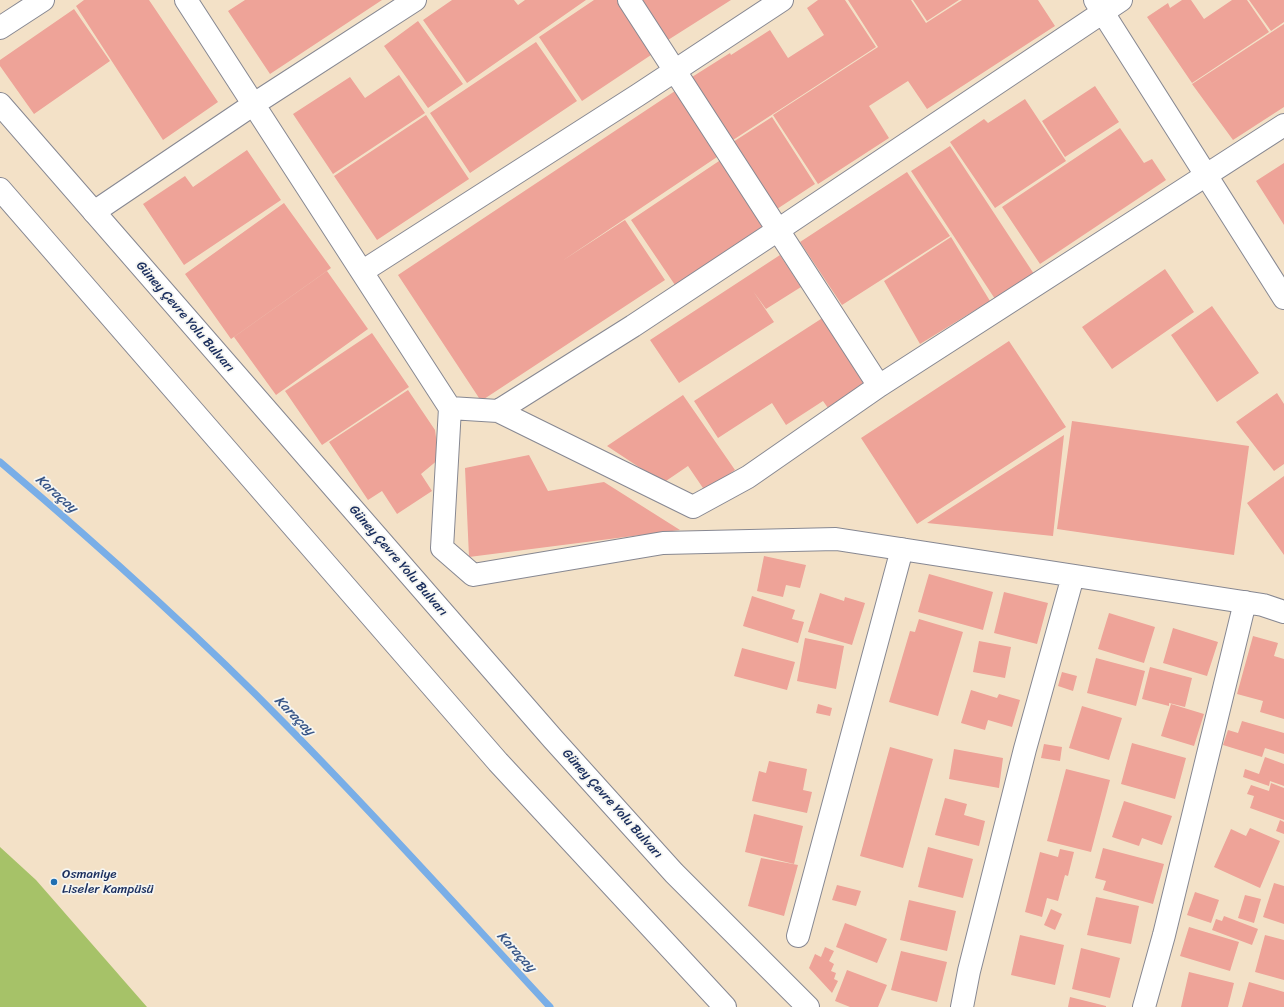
<!DOCTYPE html>
<meta charset="utf-8">
<style>
body{margin:0}
canvas{display:block;background:#f3e1c7}
</style>
<canvas width="1284" height="1007"></canvas>
<script>
const ctx = document.querySelector('canvas').getContext('2d');
ctx.lineJoin = 'round';
function fill(path, color) { ctx.fillStyle = color; ctx.fill(path, 'evenodd'); }
function trace(path, color, width, dash) { ctx.strokeStyle = color; ctx.lineWidth = width; ctx.lineCap = dash ? 'butt' : 'round'; ctx.setLineDash(dash || []); ctx.stroke(path); }
function drawText(font, color, halo, rows, align = 'center') {
  ctx.font = font + ' Sriracha,sans-serif'; ctx.lineWidth = 3.5; ctx.setLineDash([]); ctx.textBaseline = 'middle'; ctx.strokeStyle = halo; ctx.fillStyle = color; for (const [text, x, y, turn = 0] of rows) {
    ctx.save(); ctx.translate(x, y); ctx.rotate((+turn || 0) * Math.PI / 180); ctx.textAlign = isNaN(turn) ? turn : align; if (halo) ctx.strokeText(text, 0, 0); ctx.fillText(text, 0, 0); ctx.restore();
  }
}
const green = new Path2D(`
 M0,847L36,880L147,1007H0Z`);
const stream = new Path2D(`
 M0,462C99,546 196,633 287,726C377,817 463,913 550,1007`);
const building = new Path2D(`
 M84,0H149L218,102L163,140L76,6Z
 M245,0H382L270,74L228,11Z
 M452,0H514L518,5L525,0H586L467,83L423,20Z
 M594,0H619L654,53L582,101L539,37Z
 M642,0H731L668,40Z
 M818,0H845L876,47L733,140L692,77L730,53L731,55L770,30L788,58L824,35L807,8Z
 M848,0H911L926,23L962,0H1038L1055,26L927,109L908,81L869,106L889,138L818,184L773,115L878,47Z
 M913,0H959L927,21Z
 M1182,0H1191L1204,19L1232,0H1247L1269,32L1192,83L1147,17L1168,3L1170,8Z
 M1249,0H1284V22L1271,31Z
 M74,9L110,61L34,114L0,66V60Z
 M418,21L463,84L428,108L384,46Z
 M1284,24V107L1233,140L1192,84Z
 M536,42L577,101L470,173L430,113Z
 M399,75L425,113L333,174L293,114L350,77L365,98Z
 M1095,86L1119,122L1065,157L1042,121Z
 M675,91L720,155L562,261L625,220L665,280L481,401L398,275Z
 M1025,99L1066,161L995,208L950,142L984,119L988,123Z
 M426,115L469,179L377,240L334,176Z
 M772,117L815,184L777,209L733,142Z
 M1120,128L1144,163L1152,159L1166,180L1040,264L1002,207Z
 M950,146L1034,274L995,299L911,171Z
 M247,150L281,200L184,265L143,204L185,176L193,187Z
 M722,159L766,224L675,285L631,220Z
 M1284,163V225L1256,181Z
 M907,172L950,236L842,305L800,242Z
 M284,203L331,268L231,339L185,274Z
 M951,237L990,301L920,344L884,281Z
 M780,255L801,287L766,309L753,291L774,322L679,383L650,340Z
 M1165,269L1194,312L1112,369L1082,327Z
 M327,271L368,329L276,395L234,337Z
 M1212,306L1259,373L1217,402L1171,335Z
 M824,317L867,383L828,408L823,401L786,425L772,403L718,438L694,401Z
 M372,333L409,387L322,445L285,391Z
 M1009,341L1066,427L917,524L861,438Z
 M408,390L435,430L439,459L421,474L432,491L397,514L382,491L368,500L329,442Z
 M1277,393L1284,404V464L1274,471L1236,422Z
 M683,395L735,470L705,491L688,466L663,483L607,446Z
 M1072,421L1249,446L1234,555L1057,529Z
 M1064,435L1053,536L927,523Z
 M529,455L548,491L604,482L680,530L469,557L465,468Z
 M1284,476V555L1247,503Z
 M764,556L806,565L800,588L786,585L783,597L757,591Z
 M929,574L993,592L983,630L918,612Z
 M1004,592L1048,603L1037,644L994,633Z
 M820,593L844,601L845,597L865,603L852,645L808,632Z
 M752,596L795,610L792,619L804,622L798,643L743,626Z
 M1109,613L1155,627L1144,663L1098,649Z
 M919,619L963,632L938,716L889,702L910,631L915,632Z
 M1173,628L1218,642L1207,676L1163,663Z
 M1253,636L1278,643L1274,656L1284,659V719L1260,712L1263,701L1237,694Z
 M805,638L844,646L836,689L797,681Z
 M979,641L1011,647L1005,678L973,672Z
 M742,648L795,662L787,690L734,676Z
 M1096,658L1145,671L1136,706L1087,693Z
 M1150,667L1192,678L1185,707L1169,703V706L1142,699Z
 M1062,672L1077,676L1073,691L1058,686Z
 M971,690L997,698L999,694L1020,700L1012,727L988,720L985,730L961,723Z
 M818,704L832,708L830,716L816,713Z
 M1171,704L1204,714L1194,746L1161,736Z
 M1082,706L1122,718L1109,760L1069,748Z
 M1242,721L1284,733V754L1265,748L1262,757L1223,745L1228,730L1238,733Z
 M1132,743L1186,758L1175,799L1121,784Z
 M1044,744L1062,747L1060,761L1041,758Z
 M890,747L933,759L903,868L860,856Z
 M954,749L1003,758L999,788L949,779Z
 M1265,757L1284,764V786L1270,781L1269,786L1243,777L1245,769L1259,774Z
 M769,761L807,769L803,790L812,792L807,813L752,801L759,771L766,773Z
 M1066,769L1110,780L1091,852L1047,841Z
 M1271,783L1284,788V820L1250,808L1254,796L1247,794L1251,785L1269,791Z
 M945,798L967,804L964,815L985,821L979,846L935,835Z
 M1124,801L1172,816L1162,845L1142,838L1139,846L1112,837Z
 M754,814L803,826L794,864L745,852Z
 M1280,820L1284,822V834L1276,831Z
 M1250,828L1280,841L1260,888L1214,867L1231,829L1246,836Z
 M928,847L973,859L963,898L918,887Z
 M1103,848L1164,864L1153,904L1103,890L1106,881L1095,878Z
 M1060,849L1074,852L1068,876L1065,875L1058,901L1047,898L1042,917L1025,912L1040,852L1058,857Z
 M761,858L798,865L784,916L748,906Z
 M1274,883L1284,886V924L1263,917Z
 M837,885L861,891L856,906L832,900Z
 M1195,892L1219,900L1211,923L1187,915Z
 M1245,895L1261,899L1254,923L1238,918Z
 M1096,897L1139,906L1131,944L1087,935Z
 M909,900L956,911L947,951L900,940Z
 M1051,909L1062,914L1055,930L1044,925Z
 M1224,916L1258,929L1252,945L1212,930L1216,919L1222,921Z
 M845,923L887,939L877,963L836,947Z
 M1189,927L1239,942L1230,971L1180,956Z
 M1020,935L1064,945L1055,985L1011,975Z
 M1265,935L1284,940V980L1255,972Z
 M825,947L834,951L829,961L834,964L831,971L836,973L834,979L838,981L832,993L809,968L815,954L821,957Z
 M1081,948L1120,958L1110,998L1072,989Z
 M901,951L947,962L937,1002L891,990Z
 M847,970L887,985L878,1007H850L835,1001Z
 M1189,972L1234,983L1228,1007H1181Z
 M1249,982L1284,992V1007H1242Z
 M1070,997L1106,1006V1007H1068Z`);
const minor = new Path2D(`
 M186,0L450,408L442,548L473,575L663,543L836,539L1263,605L1284,612
 M629,0L879,386
 M1095,0L1284,298
 M0,28L43,0
 M94,212L254,104L415,0
 M363,271L638,95L782,0
 M450,408L498,411L633,326L778,230L1121,0
 M498,411L693,507L748,477L879,386L1284,125
 M798,936L902,549
 M962,1007L969,971L1025,749L1073,576
 M1144,1007L1164,935L1245,602`);
const highway = new Path2D(`
 M0,104L553,739L674,873L808,1007
 M0,189L498,762L725,1007`);
const markers = [
 [54,882,4,"#1f6fb2"]
];
const streetNames = [
 ["Güney Çevre Yolu Bulvarı",185,317,49],
 ["Güney Çevre Yolu Bulvarı",398,561,49],
 ["Güney Çevre Yolu Bulvarı",612,804,48]
];
const poiNames = [
 ["Osmaniye",62,875],
 ["Liseler Kampüsü",62,890]
];
const waterNames = [
 ["Karaçay",56,494,41],
 ["Karaçay",294,716,45],
 ["Karaçay",516,952,47]
];
fill(green, '#a6c268');
trace(stream, '#79aee7', 7);
fill(building, '#eea398');
trace(minor, '#878892', 24);
trace(highway, '#878892', 24);
trace(minor, '#fff', 22);
trace(highway, '#fff', 22);
for (const [x, y, r, color] of markers) { const dot = new Path2D(); dot.arc(x, y, r, 0, 2 * Math.PI); ctx.fillStyle = color; ctx.fill(dot); trace(dot, '#f6f6f2', 1.5); }
drawText('13px', '#1b2f5e', '#f6f6f2', streetNames);
drawText('13px', '#1b2f5e', '#f6f6f2', poiNames, 'left');
drawText('italic 14px', '#375587', '#f6f6f2', waterNames);
</script>
